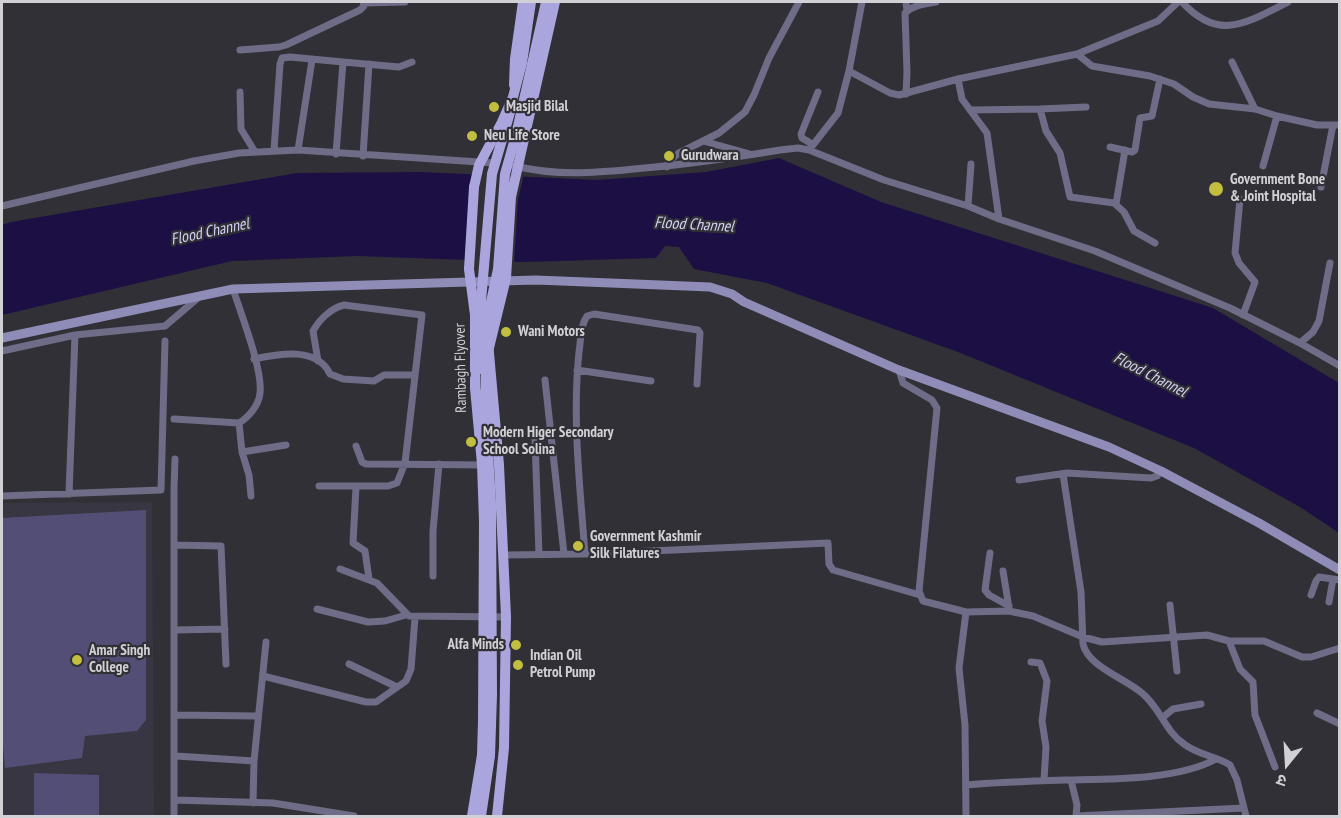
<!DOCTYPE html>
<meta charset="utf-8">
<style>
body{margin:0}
#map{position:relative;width:1341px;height:818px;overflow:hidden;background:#303036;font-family:"PT Sans Narrow","Noto Sans Devanagari",sans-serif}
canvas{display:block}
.frame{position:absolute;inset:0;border:3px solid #d1d1d5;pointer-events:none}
.north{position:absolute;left:1257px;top:734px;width:60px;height:60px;-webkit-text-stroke:4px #303036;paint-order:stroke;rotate:198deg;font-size:16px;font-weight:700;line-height:24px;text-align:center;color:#d1d1d5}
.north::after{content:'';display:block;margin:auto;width:21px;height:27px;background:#d1d1d5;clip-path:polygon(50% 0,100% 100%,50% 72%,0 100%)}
</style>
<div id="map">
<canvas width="1341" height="818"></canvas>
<div class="frame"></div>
<div class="north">उ</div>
</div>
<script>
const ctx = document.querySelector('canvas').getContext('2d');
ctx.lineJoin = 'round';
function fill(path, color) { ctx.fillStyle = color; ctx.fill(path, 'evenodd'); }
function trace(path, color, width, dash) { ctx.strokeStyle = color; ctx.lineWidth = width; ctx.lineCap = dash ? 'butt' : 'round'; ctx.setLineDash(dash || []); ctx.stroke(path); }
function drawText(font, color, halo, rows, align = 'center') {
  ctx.font = font + ' "PT Sans Narrow",sans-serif'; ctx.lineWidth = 4.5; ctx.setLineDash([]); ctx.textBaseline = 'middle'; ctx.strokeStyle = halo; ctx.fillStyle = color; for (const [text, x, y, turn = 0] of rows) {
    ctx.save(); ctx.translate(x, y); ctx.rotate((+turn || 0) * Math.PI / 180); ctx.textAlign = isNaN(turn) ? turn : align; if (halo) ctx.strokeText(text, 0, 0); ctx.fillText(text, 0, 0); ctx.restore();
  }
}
const built = new Path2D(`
 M152,502L154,816H2V503Z`);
const green = new Path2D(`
 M146,510V720L137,731L85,736L82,758L5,768L2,736V518Z
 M34,773L99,775V816H34Z`);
const water = new Path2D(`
 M779,158L881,202L1213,308L1339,383V533L1300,507L1194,448L958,352L767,283L694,269L679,247L665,246L656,258L524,262L357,256L232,261L2,315V225L11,222L297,173L421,172L597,180L706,172Z`);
const pier = new Path2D(`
 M475,171L524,173L518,200L514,265L468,263Z`);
const street = new Path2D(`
 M906,2L907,11
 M1182,2C1219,42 1246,23 1288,2
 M364,3L405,2
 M240,50L279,47L286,45L360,10L364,6L363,2
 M1077,54L1158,21L1178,2
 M343,62L399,67L412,62
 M1232,62L1255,109
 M849,71L890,93L899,95L958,79L1077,54L1092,66L1150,76L1174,84L1193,97L1209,104L1255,109L1277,116L1317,125H1340
 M958,79L962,99L987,133L999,219
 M240,92L241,129L255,152
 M906,94L907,72L905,13C913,5 925,4 936,2
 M1040,109L1086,107
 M970,110L1040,109L1046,131L1060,153L1070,197L1114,203L1124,212L1134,231L1155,243
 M703,141L750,154
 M812,144L802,138L801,134L818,92
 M1110,147L1132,152L1135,150L1140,118L1152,116L1160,79
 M274,150L280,64L282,58L290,57L343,62L336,154
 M298,150L312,60
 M809,150L838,113L849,71L862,2
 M363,156L369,64
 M515,166C555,176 594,173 634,169C683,165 732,158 780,150L798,148L809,150L884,180L968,206L999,219L1095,251L1230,308L1300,343L1340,366
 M1263,166L1277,116
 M667,167L669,161L679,153L719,133L745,112L754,95L769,58L799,2
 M1321,187L1333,125
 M1240,199L1235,253L1239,263L1255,282L1243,315
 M1116,204L1125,150
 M2,206L194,161L239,153L298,150L494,163
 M968,206L971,164
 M233,289C241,314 263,370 260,393C259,405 249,417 239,423
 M1300,343L1313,332L1319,321L1330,263
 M2,351L75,335L165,326L199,297
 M254,359C278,354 317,346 330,374L343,379L374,381L384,375H414
 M318,361L313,331C319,320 331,308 344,305L422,315L405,463L397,483L388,486H319
 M577,370L651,381
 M899,370L903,383L932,400L937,408L919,591L923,601L966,612L1009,611L1033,616L1083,637L1102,642L1207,635L1229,641H1264L1302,657H1311L1340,648
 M545,380L564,554
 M174,419L239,423L242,452L249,475L251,496
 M535,440L539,554
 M356,446L362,462L366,464L485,465
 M242,452L286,445
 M1063,474L1081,592L1083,644C1088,667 1127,679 1143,694C1160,708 1165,731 1184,744C1198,755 1216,756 1230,765L1237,780L1246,816
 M1019,480L1067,473L1151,478L1157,476L1161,471
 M356,487L353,543L365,551L369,579
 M69,494L75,335
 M2,496L161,490L165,341
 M174,545L221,546L226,664
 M990,553L985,590L989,595L1009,606
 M585,554C580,487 572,419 579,352C581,340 580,326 587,316L594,314L698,330L700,333L697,384
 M504,555L585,554L828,543L829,564L833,570L920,595
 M340,569L377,583L409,616L506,617
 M1003,571L1009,608
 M433,576V531L439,464
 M1311,595L1316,581L1319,577L1340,580
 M1329,602L1333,579
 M1170,605L1177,671
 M317,609L368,622L385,621L406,615
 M966,612L959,668L965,725L966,816
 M175,630L225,629
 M1229,641L1240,669L1253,682L1255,715L1275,767
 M1031,662L1040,663L1047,681L1042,721L1046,747L1044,780
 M349,664L397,687
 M263,676L366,702H376L406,681L411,669L415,618
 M1317,713L1340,724
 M176,715L257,716
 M1162,718L1173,709L1201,704
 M176,756L254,761
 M1071,780L1077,805L1076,816
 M966,785C1000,782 1034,781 1067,780C1110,779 1178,780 1216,759
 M175,800L273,803L354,816
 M253,803L254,761L266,642
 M174,816V489L175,459
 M1076,816L1244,808`);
const secondary = new Path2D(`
 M2,338L233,289L536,280L710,287L732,294L744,302L899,370L1109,447L1161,471L1259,523L1340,570`);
const primary = new Path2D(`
 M514,85L515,59L523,2
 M469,269L474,187
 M481,369V301L492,174L511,109
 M497,816L504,748L506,617L499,465L488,342V316L498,269L505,174L516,135L546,2`);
const primaryBridge = new Path2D(`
 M474,187L479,165L502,122L513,97L522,63L531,2
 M469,269L475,315V388L482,464L484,521L483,721L482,755L472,816
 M481,816L490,756L492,695L491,503L485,403L486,360L506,278L511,197L555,2`);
const markers = [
 [494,107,6,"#c1be40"],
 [472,136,6,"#c1be40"],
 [669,156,6,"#c1be40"],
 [1216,189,8,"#c1be40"],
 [506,332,6,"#c1be40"],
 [471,442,6,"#c1be40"],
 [578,546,6,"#c1be40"],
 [516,645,6,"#c1be40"],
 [77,660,6,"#c1be40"],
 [518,665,6,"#c1be40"]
];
const poiNames = [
 ["Masjid Bilal",506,107],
 ["Neu Life Store",484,136],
 ["Gurudwara",681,156],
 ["Government Bone",1230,180],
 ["& Joint Hospital",1230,197],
 ["Wani Motors",518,332],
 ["Modern Higer Secondary",483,433],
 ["School Solina",483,450],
 ["Government Kashmir",590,537],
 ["Silk Filatures",590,554],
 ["Alfa Minds",504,645,"right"],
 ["Amar Singh",89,651],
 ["College",89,668],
 ["Indian Oil",530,656],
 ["Petrol Pump",530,673]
];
const streetNames = [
 ["Rambagh Flyover",461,368,-91]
];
const waterNames = [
 ["Flood Channel",694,225,3],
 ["Flood Channel",210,232,-12],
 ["Flood Channel",1150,375,27]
];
fill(built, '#373642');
fill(green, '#524e75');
fill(water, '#1c0f44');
fill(pier, '#303036');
trace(street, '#6e6c87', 7);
trace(secondary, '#908cb8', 9);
trace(primary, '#aaa5dd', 10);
trace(primaryBridge, '#aaa5dd', 10);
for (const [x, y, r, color] of markers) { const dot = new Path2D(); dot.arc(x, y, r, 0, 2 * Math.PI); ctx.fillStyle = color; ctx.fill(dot); trace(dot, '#303036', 2); }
drawText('bold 15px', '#d1d1d5', '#303036', poiNames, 'left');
drawText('15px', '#d1d1d5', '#303036', streetNames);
drawText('italic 16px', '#d3d1f5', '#303036', waterNames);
</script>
